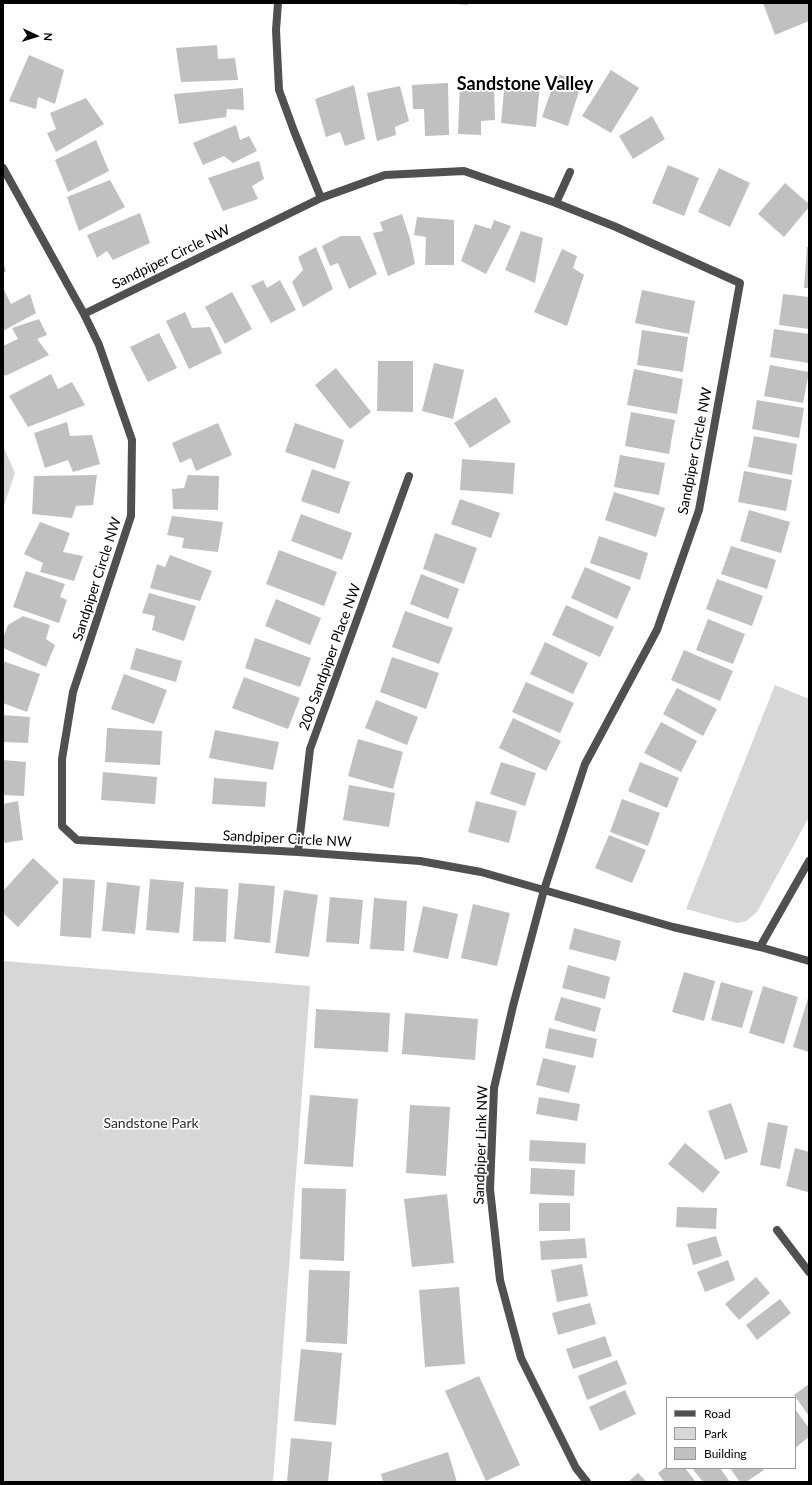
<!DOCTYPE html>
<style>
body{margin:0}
#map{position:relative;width:812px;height:1485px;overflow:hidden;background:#fff;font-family:Lato,sans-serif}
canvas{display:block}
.frame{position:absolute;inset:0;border:4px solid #000;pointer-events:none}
.legend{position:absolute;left:666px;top:1397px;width:130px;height:72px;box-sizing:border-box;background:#fff;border:1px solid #999;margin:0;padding:5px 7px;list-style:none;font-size:12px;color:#000}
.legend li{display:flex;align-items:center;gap:8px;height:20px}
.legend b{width:20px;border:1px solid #999}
.north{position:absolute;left:16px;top:16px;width:40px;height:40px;-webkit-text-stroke:3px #fff;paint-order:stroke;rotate:94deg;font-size:11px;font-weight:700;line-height:16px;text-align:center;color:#000}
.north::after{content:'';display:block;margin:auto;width:14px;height:18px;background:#000;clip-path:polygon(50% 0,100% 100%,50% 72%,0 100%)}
</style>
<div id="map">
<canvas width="812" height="1485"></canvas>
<div class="frame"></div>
<ul class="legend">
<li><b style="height:5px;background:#505050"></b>Road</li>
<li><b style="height:11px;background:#d7d7d7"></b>Park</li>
<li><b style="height:11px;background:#c0c0c0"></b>Building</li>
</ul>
<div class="north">N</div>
</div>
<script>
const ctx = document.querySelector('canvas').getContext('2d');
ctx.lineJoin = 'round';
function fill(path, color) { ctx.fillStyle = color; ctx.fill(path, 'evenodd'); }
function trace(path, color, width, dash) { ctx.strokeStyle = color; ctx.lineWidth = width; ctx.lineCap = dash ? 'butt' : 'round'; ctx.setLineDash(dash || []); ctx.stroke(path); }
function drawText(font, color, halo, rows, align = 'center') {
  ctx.font = font + ' Lato,sans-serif'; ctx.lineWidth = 3.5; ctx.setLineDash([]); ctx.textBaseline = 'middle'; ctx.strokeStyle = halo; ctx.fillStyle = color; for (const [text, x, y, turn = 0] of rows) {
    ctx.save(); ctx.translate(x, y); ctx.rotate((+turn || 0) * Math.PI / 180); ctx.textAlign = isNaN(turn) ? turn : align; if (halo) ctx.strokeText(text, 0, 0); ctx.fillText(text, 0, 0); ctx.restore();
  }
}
const green = new Path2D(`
 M3,446L15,473L3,508Z
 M775,685L809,699V817L757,912L746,921L737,923L686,909Z
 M3,961L310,986L273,1482H3Z`);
const building = new Path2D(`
 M457,3H468V5L457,4Z
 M763,3H809V21L775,35Z
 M217,45L218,59L235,58L238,80L181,82L176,48Z
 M29,55L64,70L55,104L38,97L36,109L9,101Z
 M611,70L639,88L611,133L582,116Z
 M557,74L582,82L568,126L542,117Z
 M505,80L540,84L536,127L501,123Z
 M448,83L449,135L425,136L424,109H413L412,85Z
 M460,83H494L495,120L481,121V135L458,134Z
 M354,85L365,139L345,146L340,132L326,137L315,99Z
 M400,86L409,121L395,127L396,135L377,141L367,93Z
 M243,88L244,110L227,109L226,117L179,124L174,94Z
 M86,98L104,124L56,152L47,133L56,129L50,113Z
 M652,116L665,139L633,159L619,136Z
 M236,125L240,140L249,136L257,151L233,163L224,156L203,165L193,143Z
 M96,140L109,171L68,192L55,160Z
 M259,161L264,179L252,186L258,199L223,211L208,178Z
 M668,165L699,178L684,216L652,203Z
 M719,168L750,183L730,227L698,212Z
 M110,180L125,207L79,231L67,197Z
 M785,183L809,204V207L784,237L758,214Z
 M140,213L150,243L113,260L107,251L97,258L87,235Z
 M402,214L410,239L415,264L388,276L373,233L383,231L380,222Z
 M417,217L454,220V265H425L426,237L414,235Z
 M494,220L511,226L486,274L461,261L475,224L491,229Z
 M521,231L543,238L535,283L505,270Z
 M341,236H360L377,274L349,289L338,263L330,266L322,246Z
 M316,247L333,289L303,307L292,282L303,270L298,257Z
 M807,247H809V288H804Z
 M562,249L577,256L573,268L584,275L567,326L534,312Z
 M3,263L6,271L3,273Z
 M263,280L267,288L280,280L296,310L271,323L251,286Z
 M3,288L11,304L30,294L36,313L3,331Z
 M642,290L695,301L689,334L635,323Z
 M232,292L252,329L225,344L205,307Z
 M783,294L809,297V329L779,325Z
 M185,312L192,328L210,327L222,353L189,369L166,321Z
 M39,319L47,335L37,339L49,355L5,376L3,372V346L18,339L12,328Z
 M774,329L809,334V363L770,357Z
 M642,330L688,337L683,372L637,365Z
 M159,333L177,368L148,382L130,347Z
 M378,361H413V412L377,411Z
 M434,363L464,370L453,419L422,411Z
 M770,365L809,372L803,403L764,396Z
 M336,368L371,412L350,429L315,385Z
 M634,369L683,379L677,414L627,405Z
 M51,374L58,389L72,382L85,405L28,427L9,396Z
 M496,397L511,422L470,448L454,423Z
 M757,400L804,408L799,438L752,429Z
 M631,412L675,420L669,454L625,446Z
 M67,422L70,436L92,435L100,464L73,472L68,460L45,468L34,433Z
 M218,423L232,455L196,471L191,458L180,463L172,443Z
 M295,423L344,440L335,469L285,452Z
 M754,436L797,444L792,475L748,467Z
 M620,455L665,463L659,495L614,487Z
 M462,459L515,463L513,494L460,490Z
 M312,469L350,482L339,514L301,501Z
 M744,471L792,480L786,511L738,502Z
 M97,475L93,505L76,506L72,518L32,514L34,476Z
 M188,475L219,476L218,510L173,509L172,489L184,488Z
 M614,492L665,508L656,537L605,520Z
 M460,499L500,513L491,538L451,524Z
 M749,510L790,522L781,553L740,541Z
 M301,514L352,533L342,560L291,541Z
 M172,516L223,522L218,552L182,548L184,538L167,535Z
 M40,522L70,533L63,552L83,556L74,581L40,572L43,563L24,554Z
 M435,533L477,548L464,584L423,569Z
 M599,536L648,553L640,580L590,563Z
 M731,546L776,560L767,589L721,574Z
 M279,550L337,572L324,606L266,584Z
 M170,555L212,571L200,601L150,588L157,564L165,567Z
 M585,567L631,587L617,619L571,598Z
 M26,571L65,584L60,597L67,600L59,623L13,607Z
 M421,574L459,589L448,619L410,604Z
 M717,579L763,596L752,626L706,609Z
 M149,593L196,606L184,641L152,630L155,616L142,613Z
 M276,599L321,618L310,645L265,626Z
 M566,605L614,627L600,657L552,635Z
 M405,611L453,628L439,664L392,647Z
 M23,616L50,625L46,639L55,645L46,667L3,648V638L8,625Z
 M708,619L745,634L733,664L696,650Z
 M255,638L311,658L300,687L245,668Z
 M545,642L588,663L573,694L530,674Z
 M136,648L182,661L176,682L130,669Z
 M684,650L733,671L720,701L671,680Z
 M392,657L439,673L426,709L380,692Z
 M3,661L40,674L27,712L3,703Z
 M124,674L167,690L154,724L111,709Z
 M244,677L300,698L288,729L232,708Z
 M526,682L574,703L560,733L512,712Z
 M677,688L717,709L703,736L663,714Z
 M376,700L418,717L407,745L365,728Z
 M3,715L30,717L28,743L3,742Z
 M513,718L561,741L546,771L499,748Z
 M661,722L697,741L681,772L644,753Z
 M107,728L162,731L160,765L105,762Z
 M215,730L279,742L273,770L209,758Z
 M358,739L403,752L393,789L348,776Z
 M3,760L26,762L24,796L3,795Z
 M501,762L536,773L525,806L490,794Z
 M640,762L679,778L667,808L628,791Z
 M103,772L157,777L155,804L101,800Z
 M214,778L267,782L265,807L212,804Z
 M349,785L395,793L389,827L343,820Z
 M622,799L660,813L648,846L610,832Z
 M18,801L23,840L3,843V804Z
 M476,801L517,811L509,843L468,832Z
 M609,835L646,850L632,883L595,868Z
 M33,858L59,882L18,927L3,913V891Z
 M63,878L95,880L91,938L60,936Z
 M150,879L184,882L179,933L146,930Z
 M107,882L140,886L135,934L102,931Z
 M239,883L275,886L270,943L234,939Z
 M195,887L228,889L226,942L193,941Z
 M284,890L318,895L309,957L275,953Z
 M330,897L363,900L359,944L326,942Z
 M374,898L407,901L404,951L370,949Z
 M473,904L510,913L497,966L461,958Z
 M423,906L458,914L448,959L413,952Z
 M574,928L621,941L616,961L569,949Z
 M568,965L610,977L605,999L562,988Z
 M684,972L715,981L704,1021L672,1012Z
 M721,982L753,991L742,1028L711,1020Z
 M763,986L798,997L784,1044L749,1033Z
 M809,995V1052L793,1047Z
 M561,997L601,1008L595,1032L554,1020Z
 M316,1009L390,1013L388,1052L314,1048Z
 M405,1013L478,1019L475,1060L402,1054Z
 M549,1028L597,1039L593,1058L545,1048Z
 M543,1058L576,1066L569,1093L536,1085Z
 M310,1095L358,1099L353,1167L304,1164Z
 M539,1097L580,1104L577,1121L536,1114Z
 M731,1103L748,1152L725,1160L708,1111Z
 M410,1105L450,1107L446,1176L406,1173Z
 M768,1122L788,1126L780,1169L760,1165Z
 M530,1140L586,1143L585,1164L529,1161Z
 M685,1143L720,1172L703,1193L668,1164Z
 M795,1148L809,1152L808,1192L786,1186Z
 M531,1168L575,1170L574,1196L530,1194Z
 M302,1188L346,1189L344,1261L300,1259Z
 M447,1194L454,1263L412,1267L404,1199Z
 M539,1203H570V1231H539Z
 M677,1207L717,1208L716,1229L676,1227Z
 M716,1236L722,1256L693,1265L687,1244Z
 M585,1238L587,1258L541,1260L540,1241Z
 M728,1260L735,1280L705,1292L697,1272Z
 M582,1264L588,1296L557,1302L551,1270Z
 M309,1270L350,1271L347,1344L306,1342Z
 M756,1277L770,1293L739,1320L725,1304Z
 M459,1287L465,1364L425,1367L419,1290Z
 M780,1299L791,1313L757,1340L746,1325Z
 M590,1303L596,1324L558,1335L552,1313Z
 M605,1336L612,1356L573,1369L566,1349Z
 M301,1349L342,1353L336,1425L294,1421Z
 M617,1360L627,1384L587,1400L578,1376Z
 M479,1376L520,1465L486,1481L445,1391Z
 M809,1384V1416L794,1395Z
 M625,1390L636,1414L600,1431L589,1407Z
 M795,1409L809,1428V1437L795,1448Z
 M291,1438L332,1442L328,1482H287Z
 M448,1452L457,1482H383L381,1474Z
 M667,1466V1468H685L696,1482H664L658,1473Z
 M692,1468H720L730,1482H703Z
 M730,1468H762L764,1470L746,1482H740Z
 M638,1473L647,1482H628Z`);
const minor = new Path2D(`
 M278,3L276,30L279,90L294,131L321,198
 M3,168L84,314L99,345L132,440L131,516L73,692L62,759V826L77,840L298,852L420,861L481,872L673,927L760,947L809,961
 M556,203L570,172
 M84,314L321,198L385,175L464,171L556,203L616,227L740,283L699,510L657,630L585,764L544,890L513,1006L494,1088L490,1189L500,1280L521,1358L576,1468L587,1482
 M298,852L310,749L409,476
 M760,947L809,861
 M777,1230L809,1272`);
const streetNames = [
 ["Sandpiper Circle NW",171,257,-26],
 ["Sandpiper Circle NW",695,451,-79],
 ["Sandpiper Circle NW",97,579,-72],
 ["200 Sandpiper Place NW",330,657,-70],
 ["Sandpiper Circle NW",287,839,3],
 ["Sandpiper Link NW",481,1145,-88]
];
const parkNames = [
 ["Sandstone Park",151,1123]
];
const districtNames = [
 ["Sandstone Valley",525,84]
];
fill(green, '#d7d7d7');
fill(building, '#c0c0c0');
trace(minor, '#505050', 8);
drawText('14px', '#000', '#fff', streetNames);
drawText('14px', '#2e2e2e', '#fff', parkNames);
drawText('bold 18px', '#000', '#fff', districtNames);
</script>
